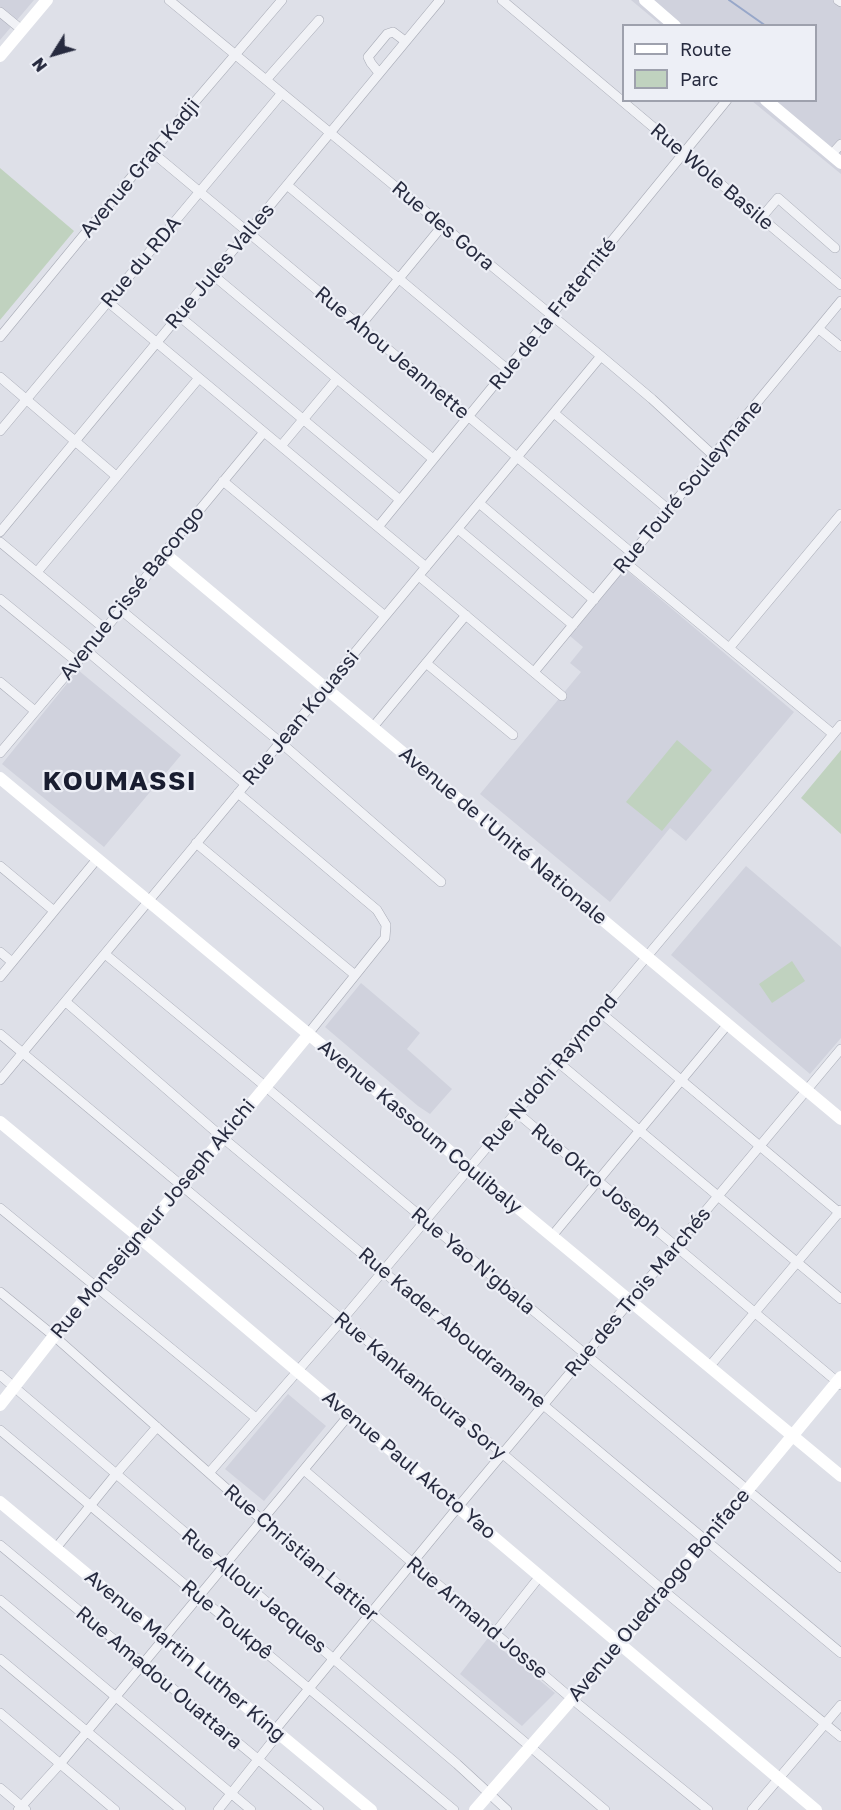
<!DOCTYPE html>
<meta charset="utf-8">
<style>
body{margin:0}
#map{position:relative;width:841px;height:1810px;overflow:hidden;background:#dee0e8;font-family:"Golos Text",sans-serif}
canvas{display:block}
.legend{position:absolute;left:622px;top:24px;width:195px;height:78px;box-sizing:border-box;background:#edeff6;border:2px solid #9ea1ad;margin:0;padding:8px 10px;list-style:none;font-size:18px;color:#272b3f}
.legend li{display:flex;align-items:center;gap:12px;height:30px}
.legend b{width:30px;border:2px solid #9ea1ad}
.north{position:absolute;left:24px;top:24px;width:60px;height:60px;-webkit-text-stroke:4px #edeff6;paint-order:stroke;rotate:233deg;font-size:16px;font-weight:700;line-height:24px;text-align:center;color:#272b3f}
.north::after{content:'';display:block;margin:auto;width:21px;height:27px;background:#272b3f;clip-path:polygon(50% 0,100% 100%,50% 72%,0 100%)}
</style>
<div id="map">
<canvas width="841" height="1810"></canvas>
<ul class="legend">
<li><b style="height:8px;background:#fff"></b>Route</li>
<li><b style="height:16px;background:#c0d2bf"></b>Parc</li>
</ul>
<div class="north">N</div>
</div>
<script>
const ctx = document.querySelector('canvas').getContext('2d');
ctx.lineJoin = 'round';
function fill(path, color) { ctx.fillStyle = color; ctx.fill(path, 'evenodd'); }
function trace(path, color, width, dash) { ctx.strokeStyle = color; ctx.lineWidth = width; ctx.lineCap = dash ? 'butt' : 'round'; ctx.setLineDash(dash || []); ctx.stroke(path); }
function drawText(font, color, halo, rows, align = 'center') {
  ctx.font = font + ' "Golos Text",sans-serif'; ctx.lineWidth = 4.5; ctx.setLineDash([]); ctx.textBaseline = 'middle'; ctx.strokeStyle = halo; ctx.fillStyle = color; for (const [text, x, y, turn = 0] of rows) {
    ctx.save(); ctx.translate(x, y); ctx.rotate((+turn || 0) * Math.PI / 180); ctx.textAlign = isNaN(turn) ? turn : align; if (halo) ctx.strokeText(text, 0, 0); ctx.fillText(text, 0, 0); ctx.restore();
  }
}
const built = new Path2D(`
 M0,0H34L0,40Z
 M631,0H841V174L752,101L816,100V26L661,25Z
 M625,569L794,712L686,841L670,828L610,902L480,794L581,672L570,663L583,647L570,636Z
 M78,670L181,755L104,847L2,764Z
 M746,866L841,947V1038L810,1074L671,955Z
 M361,983L420,1033L407,1049L452,1089L430,1114L418,1106L325,1027Z
 M288,1394L326,1426L264,1501L225,1469Z
 M488,1638L555,1693L522,1726L460,1674Z`);
const green = new Path2D(`
 M0,168L74,231L0,320Z
 M677,740L712,770L662,831L626,802Z
 M841,750V834L801,798Z
 M792,961L805,981L772,1003L759,984Z`);
const stream = new Path2D(`
 M729,0L766,26`);
const street = new Path2D(`
 M169,0L601,356L652,399L714,456
 M502,0L841,285
 M838,0L841,2
 M0,12L22,30
 M379,73L371,63L368,57L387,34L393,32L405,41
 M266,80L319,20
 M152,152L633,554
 M831,155L841,144
 M287,185L507,369
 M761,218L778,198L835,248
 M213,275L433,459
 M108,302L426,567
 M179,316L400,500
 M360,326L443,225
 M819,329L841,347
 M0,337L152,152L282,0
 M0,377L116,476
 M554,413L669,510
 M0,431L282,93
 M281,446L337,379
 M223,481L385,616
 M479,503L594,600
 M378,527L727,100
 M458,529L573,625
 M0,532L440,0
 M0,542L105,629
 M625,562L833,734
 M37,572L199,378
 M419,576L562,696
 M0,599L77,662
 M121,610L280,742L441,882
 M730,647L841,514
 M87,651L245,784
 M426,663L513,735
 M534,672L841,301
 M0,682L35,711
 M373,727L466,615
 M0,753L121,610L164,553L264,432
 M238,793L377,910L386,925L385,938L308,1034
 M196,843L355,975
 M0,866L54,911
 M0,952L12,962
 M105,954L266,1087L841,1568
 M0,977L97,859
 M66,1002L223,1138L841,1653
 M601,1013L841,1214
 M0,1034L503,1454L664,1591L841,1737
 M559,1063L841,1299
 M0,1080L601,356
 M516,1112L841,1385
 M0,1208L256,1418
 M552,1236L728,1024
 M0,1292L54,1336L262,1520L605,1810
 M709,1367L841,1210
 M0,1375L457,1764L507,1810
 M0,1430L454,1810
 M304,1470L572,1699L708,1810
 M209,1473L342,1320L841,725
 M0,1545L319,1810
 M56,1548L116,1474L157,1427
 M0,1600L251,1810
 M495,1633L540,1576
 M0,1659L181,1810
 M0,1713L115,1810
 M275,1730L458,1507L841,1049
 M0,1788L26,1810
 M18,1810L60,1764L349,1415
 M218,1810L279,1733
 M752,1810L841,1705`);
const secondary = new Path2D(`
 M645,0L675,26
 M0,56L47,0
 M766,100L841,163
 M164,553L841,1119
 M0,778L841,1476
 M0,1122L138,1236L816,1810
 M0,1405L54,1336L223,1138L309,1034
 M0,1502L371,1810
 M475,1810L620,1644L841,1377`);
const streetNames = [
 ["Avenue Grah Kadji",140,168,-50],
 ["Rue Wole Basile",712,177,40],
 ["Rue des Gora",443,226,40],
 ["Rue du RDA",141,262,-50],
 ["Rue Jules Valles",220,266,-50],
 ["Rue de la Fraternité",553,314,-51],
 ["Rue Ahou Jeannette",392,353,40],
 ["Rue Touré Souleymane",688,487,-50],
 ["Avenue Cissé Bacongo",132,593,-51],
 ["Rue Jean Kouassi",301,718,-50],
 ["Avenue de l'Unité Nationale",503,836,40],
 ["Rue N'dohi Raymond",550,1073,-50],
 ["Avenue Kassoum Coulibaly",420,1127,40],
 ["Rue Okro Joseph",596,1180,40],
 ["Rue Monseigneur Joseph Akichi",153,1219,-50],
 ["Rue Yao N'gbala",473,1261,40],
 ["Rue des Trois Marchés",638,1292,-50],
 ["Rue Kader Aboudramane",452,1328,40],
 ["Rue Kankankoura Sory",420,1386,40],
 ["Avenue Paul Akoto Yao",409,1465,40],
 ["Rue Christian Lattier",301,1553,41],
 ["Rue Alloui Jacques",254,1591,40],
 ["Avenue Ouedraogo Boniface",659,1595,-50],
 ["Rue Armand Josse",477,1618,40],
 ["Rue Toukpê",227,1620,40],
 ["Avenue Martin Luther King",185,1656,40],
 ["Rue Amadou Ouattara",159,1678,40]
];
const districtNames = [
 ["KOUMASSI",120,782]
];
fill(built, '#d0d2dd');
fill(green, '#c0d2bf');
trace(stream, '#97a7c9', 2);
trace(street, '#a7aab5', 10);
trace(street, '#f1f2f6', 9);
trace(secondary, '#fff', 12);
drawText('20px', '#272b3f', '#edeff6', streetNames);
ctx.letterSpacing = '1.5px';
drawText('bold 26px', '#191d30', '#edeff6', districtNames);
ctx.letterSpacing = '0px';
</script>
